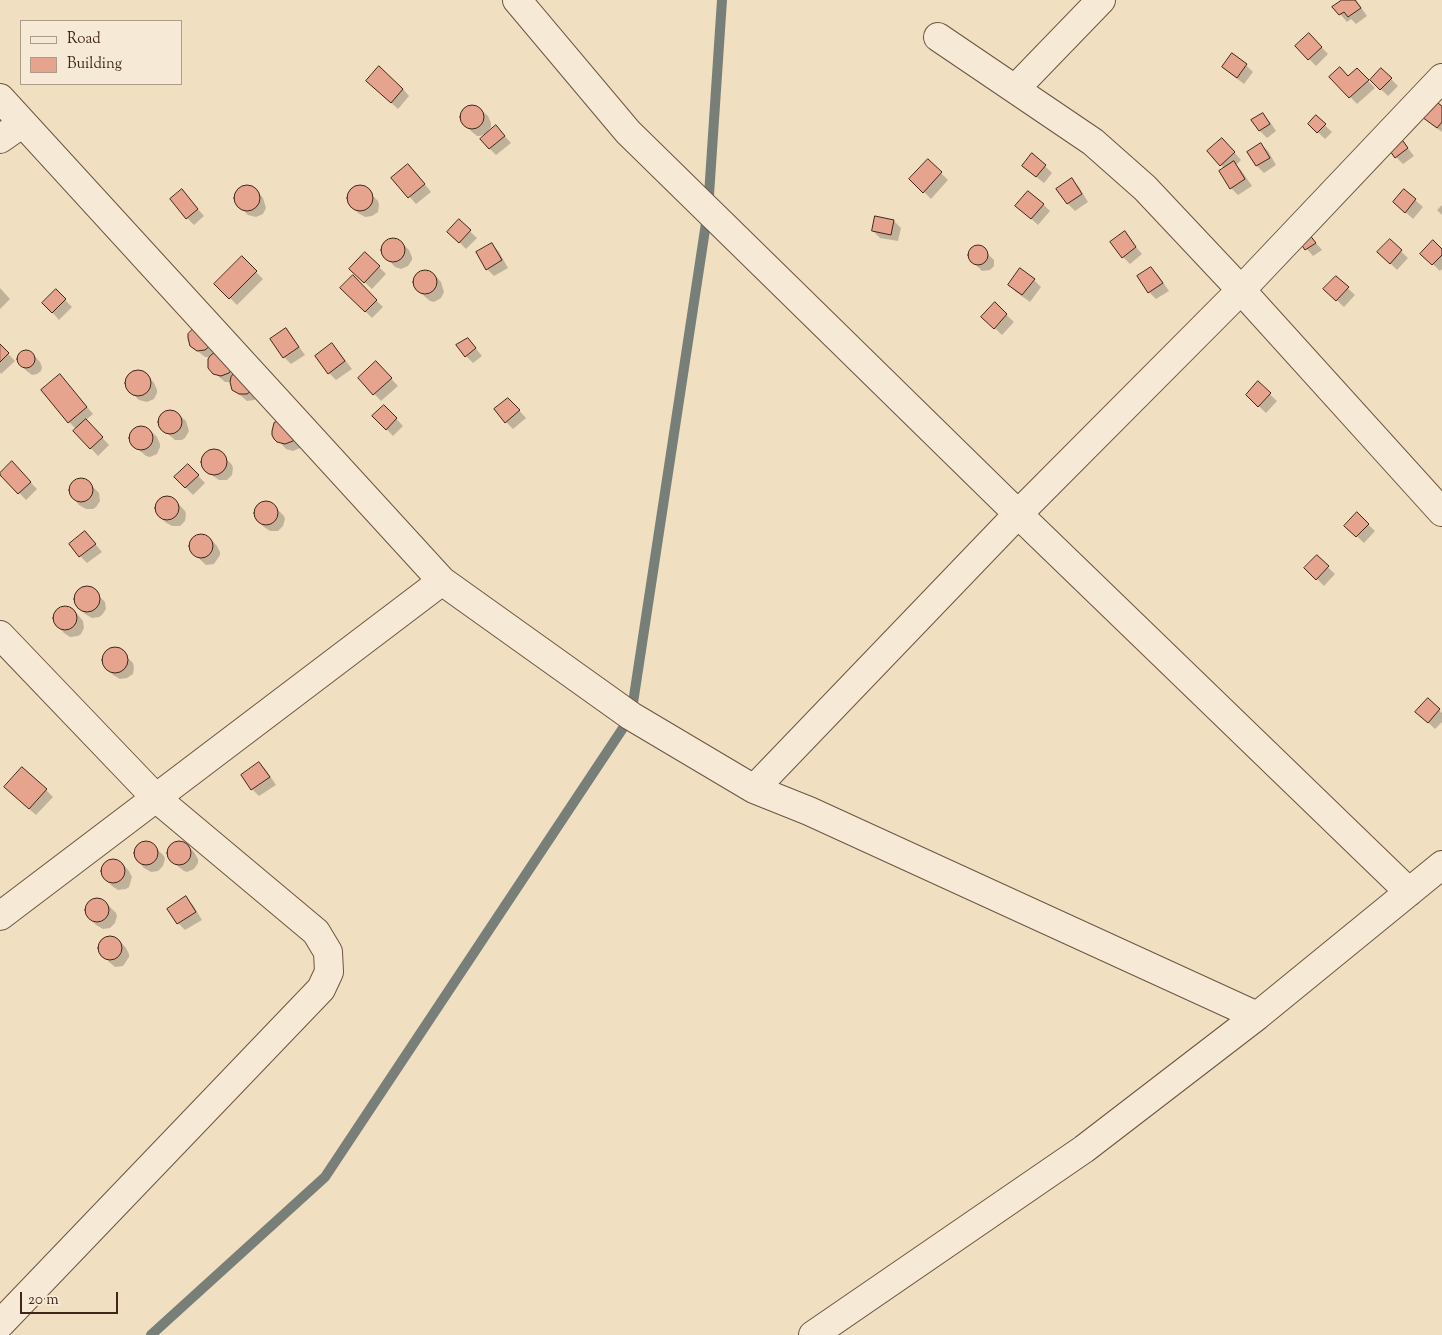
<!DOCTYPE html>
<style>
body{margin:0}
#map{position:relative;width:1442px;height:1335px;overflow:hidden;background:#f1dfc1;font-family:"Sorts Mill Goudy",serif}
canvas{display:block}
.legend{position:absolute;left:20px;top:20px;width:162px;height:65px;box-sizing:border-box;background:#f6ead7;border:1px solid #ae9c8b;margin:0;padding:6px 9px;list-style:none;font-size:15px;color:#412618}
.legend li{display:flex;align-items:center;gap:10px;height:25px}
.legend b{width:25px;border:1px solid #ae9c8b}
.scale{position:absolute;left:20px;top:1292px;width:98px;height:22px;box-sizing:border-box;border:2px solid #412618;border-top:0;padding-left:6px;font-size:15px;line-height:18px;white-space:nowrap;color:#412618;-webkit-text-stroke:4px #f6ead7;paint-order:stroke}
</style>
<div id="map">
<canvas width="1442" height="1335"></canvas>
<ul class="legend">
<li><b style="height:6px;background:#f6ead7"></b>Road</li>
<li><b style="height:14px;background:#e6a48f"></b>Building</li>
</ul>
<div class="scale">20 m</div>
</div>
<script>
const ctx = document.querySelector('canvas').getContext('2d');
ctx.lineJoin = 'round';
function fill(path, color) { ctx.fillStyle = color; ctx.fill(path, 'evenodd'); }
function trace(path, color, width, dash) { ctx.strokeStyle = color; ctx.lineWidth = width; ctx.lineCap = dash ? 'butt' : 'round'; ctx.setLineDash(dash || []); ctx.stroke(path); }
const shadow = new Path2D(`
 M1344,0H1356L1367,16L1356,24L1351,19L1347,22L1334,7Z
 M1309,34L1328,54L1316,66L1296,46Z
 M1246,65L1253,72L1244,84L1231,74L1224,67Z
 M1357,69L1375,88L1357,104L1331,77H1348Z
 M1391,79L1398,86L1388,96L1371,80Z
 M375,88L403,89L409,96L398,109Z
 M470,106H473L480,109L488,116L491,123V127L487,133L480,136H477L471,131L461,120L463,110Z
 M1442,108V132L1431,124Z
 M1263,115L1270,122L1276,131L1267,138L1260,131L1253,121Z
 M1316,117L1332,132L1325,139L1309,124Z
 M503,134L511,143L496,155L489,148Z
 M1403,142L1414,156L1403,164L1396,157Z
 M1261,144L1268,151L1276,165L1264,173L1257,166L1248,152Z
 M1229,146L1241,160L1236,165L1241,170L1252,186L1238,195L1231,188L1221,172L1225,169L1221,165Z
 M1045,166L1052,173L1044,183L1031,173Z
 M415,172L431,192L416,204L393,178Z
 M941,173L948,180L931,199L911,179Z
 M1072,180L1079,187L1088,202L1075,211L1068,204L1058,189Z
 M245,187H249L256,190L263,198L266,208L263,214L256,217L248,215L238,205L236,198L239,191Z
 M358,187L365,188L378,201L379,205L378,212L372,216L365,217L358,213L351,205L348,198L351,191Z
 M182,191L204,216L194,225L187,218Z
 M1405,191L1423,207L1413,219L1402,209Z
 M1043,204L1050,211L1038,225L1017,206Z
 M1442,205V215L1437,210Z
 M459,221L477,238L466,249L449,232Z
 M894,221L901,228L898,241L880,238L873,231Z
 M1124,233L1142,254L1130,264L1123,257Z
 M1309,235L1322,250L1313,256L1300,241Z
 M391,239H394L401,242L409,250L412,257V260L408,266L401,269L395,267L382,253L384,243Z
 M1390,241L1408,258L1397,270L1379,252Z
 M492,244L499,252L508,268L494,276L487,269Z
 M975,247H980L994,260V266L990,270L982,271L970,259L969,253Z
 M1442,251V269L1440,271L1422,254Z
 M365,253L386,274L372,289L350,269Z
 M242,258L263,279L237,305L216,284Z
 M1151,268L1158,275L1169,291L1156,299L1149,292L1138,277Z
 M423,271H427L434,274L441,282L444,292L441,298L434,302L430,301L416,289L414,282L417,275Z
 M353,277L383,307L372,318L342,288Z
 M1336,277L1355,295L1344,307L1325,289Z
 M1034,280L1041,287L1030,302L1016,292L1009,285Z
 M0,288L10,299L0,309Z
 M56,291L72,307L59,320L44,303Z
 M995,304L1014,322L1002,335L983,317Z
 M194,329L258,398L254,400L247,401L233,389L231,382H225L211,370V357H205L191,346Z
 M285,330L292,337L305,355L291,364L284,357Z
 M468,339L482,356L473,363L466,356Z
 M0,345L15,361L1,374L0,372Z
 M332,345L339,352L352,369L336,380L329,373L317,356Z
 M23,352H28L33,354L40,362L42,367L41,371L37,374L32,375L28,372L20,365L18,360L20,355Z
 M383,370L398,386L381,401L359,378Z
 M136,372H140L147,375L154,383L157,390V393L154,399L147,402L139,400L129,390L127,383L130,376Z
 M67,383L93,414L86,420L109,445L98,456L75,431L77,430L69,422Z
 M1258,383L1277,401L1266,413L1247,395Z
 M384,406L403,426L393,436L374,416Z
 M515,406L526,418L513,429L506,422Z
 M168,410H172L178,414L186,421L189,431L185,438L182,440H175L161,428L158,421L161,414Z
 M139,426H143L150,430L157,437L160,444V447L157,454L150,457L146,456L132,444L130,437L133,430Z
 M273,435L303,441L300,448L293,451L286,449Z
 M216,450L220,452L232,465L233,468L232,475L227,480H219L213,476L205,469L203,462L206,455L209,452Z
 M188,465L205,483L193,495L175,477Z
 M19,470L37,489L26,500L1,474Z
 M82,479L89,483L99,493L100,501L96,507L93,509H86L79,505L70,494V486L75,481Z
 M165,497L173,498L185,511L186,514L185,521L180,526H172L165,522L158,515L156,508L157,504L161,498Z
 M264,502L271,503L284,516L285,519L283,526L278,531H270L264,527L256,520L254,513L257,506Z
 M1357,514L1375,531L1364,543L1346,526Z
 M203,535L210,538L217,546L220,552V555L214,564L206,565L192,552L190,545L193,538L195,536Z
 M92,540L102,552L87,563L80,556Z
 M1317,557L1335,574L1324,586L1306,568Z
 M89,588L92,589L105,602L106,609L102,615L99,617L92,618L85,614L78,606L75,599L78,591L81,589Z
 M63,607H67L74,610L83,621L84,628L81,634L78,636L70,637L64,633L54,622L57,611Z
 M113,649L120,650L133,663L134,667L133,674L127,678L120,679L113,675L106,667L103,660L104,656Z
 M1428,700L1442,713V722L1435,729L1417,712Z
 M259,763L266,770L276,785L259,796L252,789L242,775Z
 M46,790L53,797L36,815L12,794Z
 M176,841H180L187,845L194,852L198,859V863L194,869L187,872L184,871L170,860L167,852L168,849Z
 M148,842L151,843L164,856L165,859L163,866L158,871L151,872L144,868L137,860L134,853L137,846L140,843Z
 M115,860L122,863L129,871L132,877L129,887L126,889L118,890L112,886L102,875L103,867L107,861Z
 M186,898L193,905L202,920L185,930L178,923Z
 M95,899L103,900L116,913L117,916L115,923L110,928L103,929L96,925L88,917L86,910L89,902Z
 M112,937L119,940L126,948L129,954V957L123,966L115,967L109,962L99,951L101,940L104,938Z`);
const stream = new Path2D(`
 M151,1335L325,1177L631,716L708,210L722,0`);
const building = new Path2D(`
 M1342,0H1355L1361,8L1348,17L1344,12L1339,15L1332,7Z
 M1309,33L1322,47L1308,60L1295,46Z
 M1232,53L1247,64L1237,78L1222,67Z
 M379,66L403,89L391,103L366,81Z
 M1340,67L1348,76L1357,68L1369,80L1349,98L1329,77Z
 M1381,68L1392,78L1380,90L1370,80Z
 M1435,101L1442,106V122L1437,128L1422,117Z
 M460 117a12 12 0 1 1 24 0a12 12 0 1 1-24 0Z
 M1263,113L1270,124L1259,131L1251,120Z
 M1316,115L1326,124L1317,133L1308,124Z
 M496,125L505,136L489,149L480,139Z
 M1222,138L1235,152L1220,166L1207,151Z
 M1403,141L1408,148L1395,158L1390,151Z
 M1261,143L1270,158L1256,166L1247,152Z
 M1032,153L1046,165L1036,177L1022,166Z
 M928,159L942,172L923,193L909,179Z
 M1234,161L1245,179L1230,189L1219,171Z
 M408,164L425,184L408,198L391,178Z
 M1072,178L1082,194L1067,204L1056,189Z
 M234 198a13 13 0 1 1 26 0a13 13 0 1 1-26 0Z
 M347 198a13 13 0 1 1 26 0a13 13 0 1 1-26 0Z
 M182,189L198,209L186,219L170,199Z
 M1404,189L1416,199L1405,213L1393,202Z
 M1028,191L1044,204L1031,219L1015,206Z
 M875,216L894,220L891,235L872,231Z
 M459,219L471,230L459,243L447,232Z
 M1125,231L1136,247L1122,258L1110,242Z
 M1309,234L1316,243L1305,250L1299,241Z
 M381 250a12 12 0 1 1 24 0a12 12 0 1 1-24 0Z
 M1390,239L1402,250L1390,264L1377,252Z
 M1433,240L1442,249V255L1432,265L1420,254Z
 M492,243L502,260L486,270L476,252Z
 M968 255a10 10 0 1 1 20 0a10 10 0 1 1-20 0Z
 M365,252L380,266L364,283L349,269Z
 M242,256L257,271L229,299L214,284Z
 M1151,267L1163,283L1148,293L1137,276Z
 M1020,268L1035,279L1022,295L1008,285Z
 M413 282a12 12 0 1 1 24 0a12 12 0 1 1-24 0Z
 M353,275L377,300L365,312L340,288Z
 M1336,276L1349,287L1336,301L1323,289Z
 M56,289L66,299L52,313L42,303Z
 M995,302L1007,314L994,329L981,317Z
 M194,328L211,345L205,350L197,351L190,346L188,338V334Z
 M286,328L299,347L283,358L270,339Z
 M468,338L476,348L465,357L456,345Z
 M332,343L345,361L328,374L315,356Z
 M0,344L9,353L0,362Z
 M17 359a9 9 0 1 1 18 0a9 9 0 1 1-18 0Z
 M217,351L231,370L229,373L221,376L213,374L208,368V359L210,356Z
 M376,361L392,378L373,395L358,378Z
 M125 383a13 13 0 1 1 26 0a13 13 0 1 1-26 0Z
 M236,371L251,391L247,394H239L232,390L230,382L231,377Z
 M60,374L87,407L68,423L41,390Z
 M1258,381L1271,393L1258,407L1246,395Z
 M508,398L520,410L505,423L494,409Z
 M384,405L397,418L386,430L372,416Z
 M158 422a12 12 0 1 1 24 0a12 12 0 1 1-24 0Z
 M86,419L103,437L90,449L73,431Z
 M278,421L295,438L293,441L285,444L277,442L274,439L272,435V431L274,423Z
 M129 438a12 12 0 1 1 24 0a12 12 0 1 1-24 0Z
 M201 462a13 13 0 1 1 26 0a13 13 0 1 1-26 0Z
 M12,461L31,482L18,494L0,475V473Z
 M188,464L199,475L185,488L174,477Z
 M69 490a12 12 0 1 1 24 0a12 12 0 1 1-24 0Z
 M155 508a12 12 0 1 1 24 0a12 12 0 1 1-24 0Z
 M254 513a12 12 0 1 1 24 0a12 12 0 1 1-24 0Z
 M1357,512L1369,524L1356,537L1344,526Z
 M85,531L96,544L79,557L69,544Z
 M189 546a12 12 0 1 1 24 0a12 12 0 1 1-24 0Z
 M1317,555L1329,566L1316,580L1304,568Z
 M74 599a13 13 0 1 1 26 0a13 13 0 1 1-26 0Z
 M53 618a12 12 0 1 1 24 0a12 12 0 1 1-24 0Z
 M102 660a13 13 0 1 1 26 0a13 13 0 1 1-26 0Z
 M1428,698L1440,709L1428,723L1415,712Z
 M259,762L270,777L251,790L241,775Z
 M22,767L47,789L29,809L4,787Z
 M134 853a12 12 0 1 1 24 0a12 12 0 1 1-24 0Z
 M167 853a12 12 0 1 1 24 0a12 12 0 1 1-24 0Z
 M101 871a12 12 0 1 1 24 0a12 12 0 1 1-24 0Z
 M186,896L196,912L177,924L167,909Z
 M85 910a12 12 0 1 1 24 0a12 12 0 1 1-24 0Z
 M98 948a12 12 0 1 1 24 0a12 12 0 1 1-24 0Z`);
const minor = new Path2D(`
 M517,0L628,132L1018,514L1409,892
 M938,37L1093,142L1145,188L1241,290L1442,512
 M1015,89L1101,0
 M0,98L442,581L631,716L754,789L809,811L1257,1016
 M0,139L23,123
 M0,635L156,798L316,932L328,952L329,972L321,989L0,1324
 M754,789L1018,514L1241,290L1442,78
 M0,916L442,581
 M813,1335L1084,1149L1257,1016L1442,865`);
fill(shadow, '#0003');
trace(stream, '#787f79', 10);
fill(building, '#e6a48f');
trace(building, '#412618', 1);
trace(minor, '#6d5442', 30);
trace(minor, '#f6ead7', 28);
</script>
